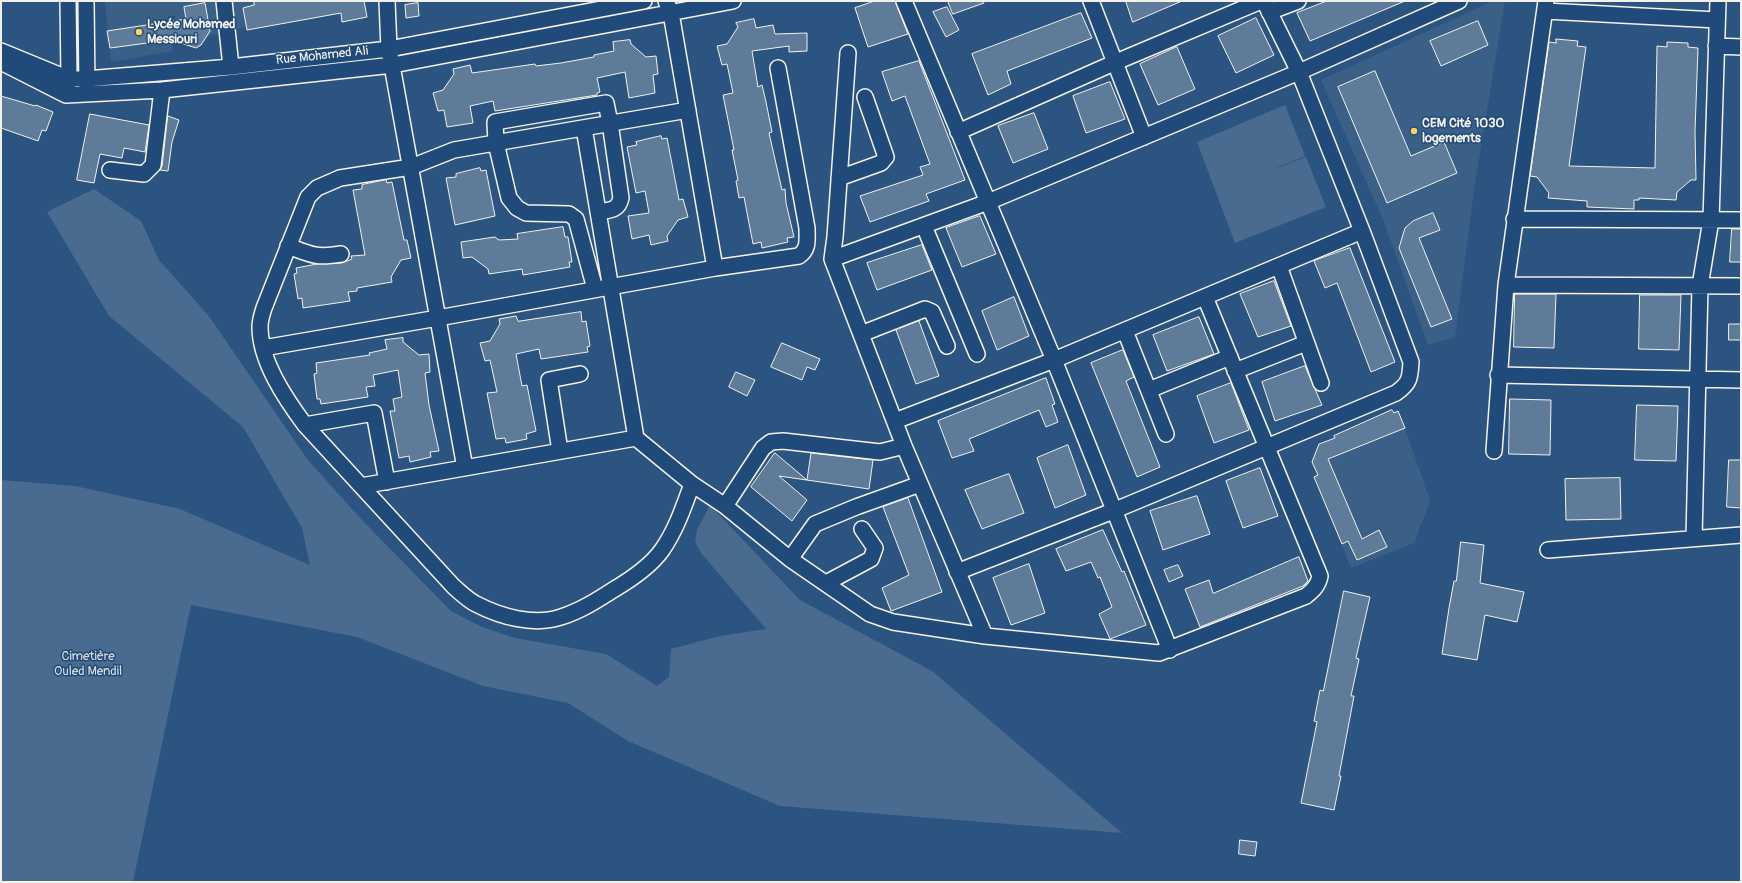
<!DOCTYPE html>
<meta charset="utf-8">
<style>
body{margin:0}
#map{position:relative;width:1742px;height:883px;overflow:hidden;background:#2c5481;font-family:Pangolin,sans-serif}
canvas{display:block}
.frame{position:absolute;inset:0;border:2px solid #f4f1e8;pointer-events:none}
</style>
<div id="map">
<canvas width="1742" height="883"></canvas>
<div class="frame"></div>
</div>
<script>
const ctx = document.querySelector('canvas').getContext('2d');
ctx.lineJoin = 'round';
function fill(path, color) { ctx.fillStyle = color; ctx.fill(path, 'evenodd'); }
function trace(path, color, width, dash) { ctx.strokeStyle = color; ctx.lineWidth = width; ctx.lineCap = dash ? 'butt' : 'round'; ctx.setLineDash(dash || []); ctx.stroke(path); }
function drawText(font, color, halo, rows, align = 'center') {
  ctx.font = font + ' Pangolin,sans-serif'; ctx.lineWidth = 3; ctx.setLineDash([]); ctx.textBaseline = 'middle'; ctx.strokeStyle = halo; ctx.fillStyle = color; for (const [text, x, y, turn = 0] of rows) {
    ctx.save(); ctx.translate(x, y); ctx.rotate((+turn || 0) * Math.PI / 180); ctx.textAlign = isNaN(turn) ? turn : align; if (halo) ctx.strokeText(text, 0, 0); ctx.fillText(text, 0, 0); ctx.restore();
  }
}
const built = new Path2D(`
 M105,1H364L367,17L342,22L341,13L247,30L246,27L208,36L201,45L196,48L184,44L179,40L175,16H168L173,51L111,62Z
 M1493,1H1505L1475,183L1455,337L1428,345L1384,222L1321,80Z
 M1392,411L1394,413L1398,411L1405,428L1430,501L1414,543L1351,568L1314,477L1318,475L1312,462L1319,444L1335,438L1334,436Z`);
const green = new Path2D(`
 M1285,105L1305,156L1266,172L1306,157L1326,207L1235,243L1197,142Z
 M94,189L141,221L159,260L208,315L308,460L362,520L451,611L482,627L515,638L606,654L657,686L669,677L671,649L720,636L766,629L701,553L695,542L697,530L710,505L800,600L932,671L1122,833L780,806L628,741L568,703L483,686L357,637L191,605L133,882H1V480L75,486L180,509L310,565L302,528L243,427L109,316L47,212Z`);
const building = new Path2D(`
 M254,1H364L367,17L342,22L341,13L247,30L243,8L254,5Z
 M875,1H895L908,34L868,47L855,8Z
 M948,1H983L984,3L953,14Z
 M1126,1H1182L1133,22Z
 M1327,1H1405L1310,41L1297,13Z
 M205,3L210,31L201,45L196,48L184,44L177,39L110,48L107,31L186,19L184,7Z
 M418,3L419,16L406,18L405,5Z
 M947,7L959,30L946,37L933,12Z
 M1081,13L1092,38L1007,71L1011,84L988,95L972,54Z
 M1256,18L1274,55L1236,73L1218,36Z
 M754,19L756,28L773,25L775,34L807,33V51L789,52V46L752,51L758,87L762,85L766,102L772,132L769,133L782,190L785,189L786,203L794,237L787,238L788,242L762,248L761,242L753,244L744,197L739,198L736,181L738,180L732,150H734L723,95L733,93L727,64L722,65L717,46L727,44L738,27L736,23Z
 M1478,21L1488,45L1441,66L1430,41Z
 M1556,39L1578,41L1577,46L1586,47L1569,166L1655,168L1657,46L1667,47V42L1688,43V47L1698,48L1695,131L1696,180H1691L1677,192L1676,200L1639,198V200H1634V209L1587,207V201L1548,198L1549,193L1537,177L1530,176L1549,42L1556,43Z
 M630,40L631,44L646,57L656,56L658,74L653,75L655,93L629,98L625,72L597,78L600,92L597,93V95L495,111L493,101L470,106L473,123L447,127L444,110L438,111L433,93L443,90L454,74L453,69L470,65L472,73L535,64L536,66L561,63L594,57V55L614,51L613,42Z
 M1177,47L1195,89L1158,105L1140,64Z
 M919,61L965,180L926,194L929,201L870,222L860,196L923,175L920,167L930,164L905,96L892,101L882,72Z
 M1375,71L1411,156L1444,142L1457,173L1387,203L1338,87Z
 M1110,82L1125,119L1086,133L1073,96Z
 M1,96L35,106L36,105L53,112L46,131L42,130L38,141L1,128Z
 M1034,113L1048,149L1013,163L998,126Z
 M90,114L149,125L145,152L124,148L122,158L100,154L94,183L77,180Z
 M168,116L179,120L172,142L168,171L160,170L162,166Z
 M661,136L662,139L667,138L679,200L683,199L688,217L678,220L667,236L668,241L651,245L649,235L632,239L628,216L649,213L645,191L636,193L627,147L637,145L636,142Z
 M480,168L481,171L486,170L495,216L455,225L446,178L456,177V174Z
 M386,180L387,183L392,182L404,240H407L411,258L401,260L391,277L392,282L357,288V291L348,292L350,301L303,308L302,298L298,299L294,274L297,273L296,268L317,264L342,263L352,259L351,256L365,255L353,190L362,189V185Z
 M1433,213L1440,230L1419,238L1452,319L1431,327L1399,248L1405,228L1413,221Z
 M980,216L996,254L962,267L946,228Z
 M563,227L565,237H568L572,262H569L570,267L523,275L522,269L489,274L488,269L472,257L463,258L461,242L495,237L499,240L518,239L517,234Z
 M1732,229H1741V262H1730Z
 M922,245L932,270L877,290L867,263Z
 M1350,248L1395,362L1371,372L1337,283L1325,288L1314,261Z
 M1274,281L1291,326L1258,337L1240,294Z
 M1515,294H1556L1554,348L1514,347Z
 M1640,295H1681L1679,350L1639,349Z
 M1014,297L1029,336L997,350L982,311Z
 M581,312L582,322L586,321L590,346L587,347L588,352L541,359L539,349L516,354L522,386L527,385L536,431L526,434L527,439L506,443L505,438L496,439L487,393L497,392L490,360L485,361L480,343L490,341L500,324L499,319L516,316L518,321Z
 M1199,317L1214,354L1167,371L1153,335Z
 M919,321L939,376L916,384L896,330Z
 M1729,324H1741V340H1729Z
 M403,338V342L419,355L429,354L430,372L425,373L429,405L439,451L430,452L431,457L410,462L409,456L399,458L390,411H395L393,399L402,397L398,370L373,375L375,386L366,387L368,397L321,404L320,399H317L314,374L317,373L316,363L370,355L369,353L387,349L385,340Z
 M782,343L820,359L815,370L807,367L802,380L771,367Z
 M1123,350L1134,377L1126,381L1160,467L1137,477L1091,363Z
 M1305,366L1322,405L1275,421L1262,382Z
 M736,372L755,380L747,396L729,387Z
 M1046,378L1055,404L1052,405L1058,422L1046,427L1039,410L969,439L974,451L952,458L938,421Z
 M1231,383L1249,430L1214,443L1197,396Z
 M1510,399L1551,400L1550,455L1509,454Z
 M1637,405L1678,406L1676,461L1635,460Z
 M1392,410L1394,413L1398,411L1405,428L1328,459L1362,539L1379,530L1387,547L1357,560L1348,541L1342,544L1314,477L1318,475L1312,462L1319,444L1335,438L1334,436Z
 M1068,445L1086,495L1055,508L1037,458Z
 M775,453L807,480L811,453L873,460L869,489L779,476L807,500L792,521L751,487Z
 M1729,460H1741V508L1727,507Z
 M1260,468L1278,516L1243,528L1226,481Z
 M1009,474L1024,513L982,529L965,490Z
 M1620,478L1621,519L1566,520L1565,479Z
 M1197,496L1210,534L1163,550L1150,511Z
 M908,498L942,592L891,611L882,588L909,575L883,507Z
 M1103,530L1122,572L1124,571L1146,625L1110,639L1099,614L1112,607L1100,577L1098,578L1091,562L1066,571L1056,549Z
 M1461,542L1484,545L1480,583L1524,592L1517,622L1485,615L1477,660L1442,654L1449,608L1454,581H1456Z
 M1299,557L1308,581L1303,586L1200,627L1185,589L1209,580L1213,593Z
 M1029,564L1045,613L1011,625L993,578Z
 M1178,565L1183,576L1169,582L1164,570Z
 M1344,591L1370,597L1356,658L1359,659L1351,696H1354L1339,776H1341L1334,810L1301,803L1317,722L1314,721L1320,690L1323,691Z
 M1240,840L1257,842L1255,856L1239,854Z`);
const minor = new Path2D(`
 M86,1L87,88
 M224,1L231,67
 M387,1L389,49L465,468
 M666,1L671,13L715,268
 M904,1L1054,360L1170,650
 M1091,1L1144,137
 M1545,11L1717,20
 M1269,12L1298,1
 M1716,46L1741,47
 M1,51L69,79H86L231,67L389,49L644,1
 M848,53L835,237L832,259L904,446L985,636
 M1,62L66,95L162,90L393,65L733,1
 M67,88L69,79L68,1
 M688,110L454,150L411,167L340,178L317,188L308,197L264,308C262,314 260,320 260,327C260,361 285,398 305,425L454,587C461,593 468,600 476,604C501,617 534,626 561,617C580,611 596,601 613,590C630,580 650,567 662,550C676,530 684,506 692,484
 M958,132L1116,62L1261,1
 M110,170L144,174L153,165L162,90
 M839,178L881,163L886,157L865,97
 M1514,219L1741,220
 M924,226L977,354
 M288,246C312,255 316,258 341,254
 M832,259L988,202L1299,72L1459,1
 M1279,266L1321,383
 M1506,285L1741,286
 M595,289L576,219L569,214L526,213L517,208L509,198L496,143L495,122L606,103L610,123L621,198C618,211 610,210 598,212
 M1125,331L1166,434
 M861,334L925,309L932,312L947,346
 M263,348L438,318L715,268L799,256C809,249 807,240 807,228L778,68
 M1235,371L1306,343
 M1498,375L1741,380
 M1149,390L1230,357
 M895,421L1054,360L1362,231
 M305,425L374,413L387,482
 M636,438L692,484L725,506L790,559L870,614L893,622L985,636L1159,653L1306,596C1313,590 1318,586 1320,576L1205,297
 M560,451L549,380L580,374
 M1494,451L1506,285L1546,1
 M361,486L636,438L584,128
 M725,506L763,448L771,442L783,441L880,452L904,446
 M1694,538L1700,286L1711,220L1718,1
 M1548,550L1741,535
 M790,559L815,524L856,507L920,484
 M957,572L1113,511L1396,393C1410,383 1410,378 1411,362L1362,231L1299,72L1264,1
 M826,583L871,559L875,548L862,529`);
const markers = [
 [139,32,4,"#ffd166"],
 [1414,131,4,"#ffd166"]
];
const poiNames = [
 ["Lycée Mohamed",147,25],
 ["Messiouri",147,40],
 ["CEM Cité 1030",1422,124],
 ["logements",1422,139]
];
const streetNames = [
 ["Rue Mohamed Ali",322,56,-6]
];
const parkNames = [
 ["Cimetière",88,657],
 ["Ouled Mendil",88,672]
];
fill(built, '#3b6088');
fill(green, '#496b90');
fill(building, '#5e7b9a');
trace(building, '#f4f1e8', 1);
trace(minor, '#f4f1e8', 18);
trace(minor, '#1f4a7a', 15);
for (const [x, y, r, color] of markers) { const dot = new Path2D(); dot.arc(x, y, r, 0, 2 * Math.PI); ctx.fillStyle = color; ctx.fill(dot); trace(dot, '#1f4a7a', 1.5); }
drawText('bold 13px', '#f4f1e8', '#1f4a7a', poiNames, 'left');
drawText('13px', '#f4f1e8', '#1f4a7a', streetNames);
drawText('13px', '#dadddb', '#1f4a7a', parkNames);
</script>
